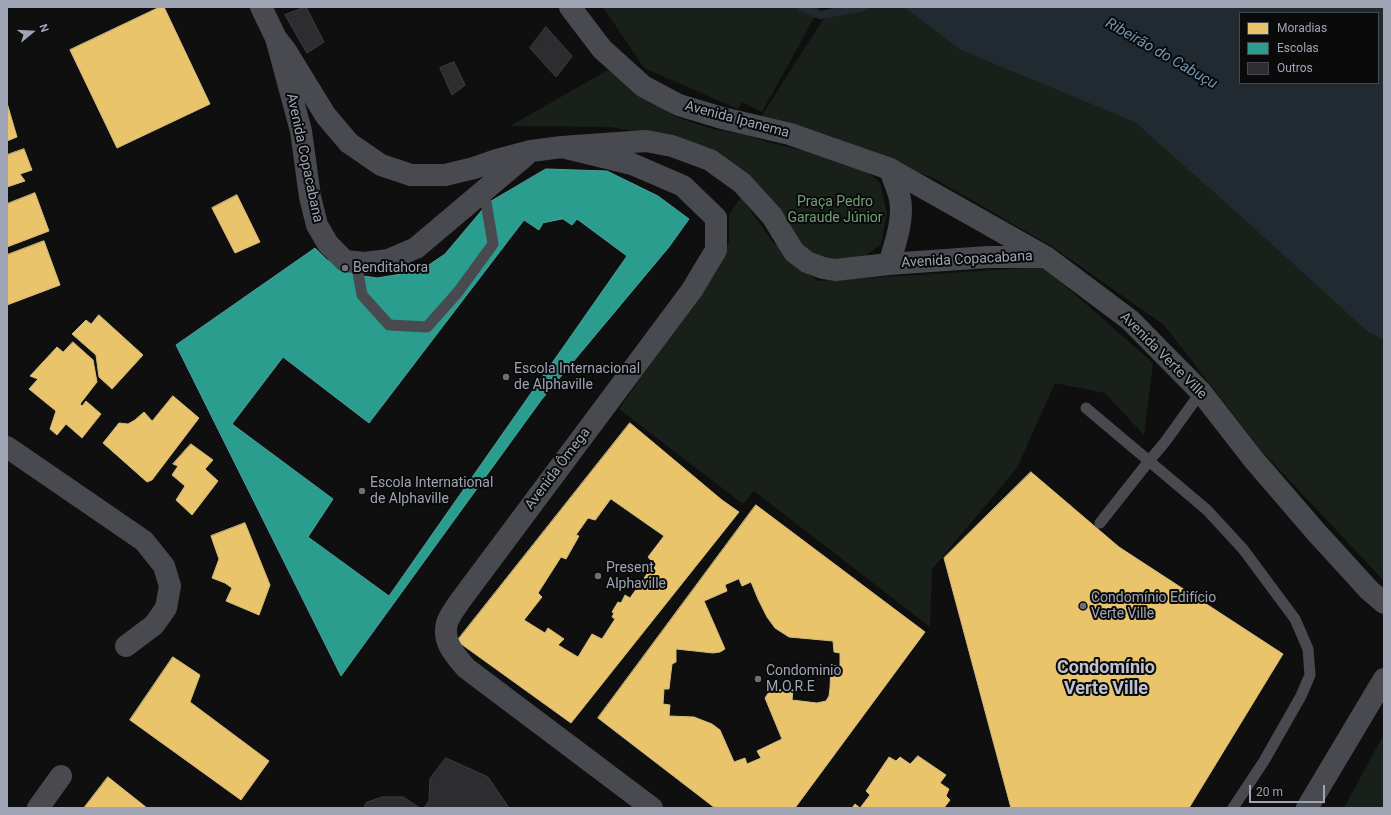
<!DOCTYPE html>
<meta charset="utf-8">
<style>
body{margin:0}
#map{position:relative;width:1391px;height:815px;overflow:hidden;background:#0f0f10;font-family:Roboto,sans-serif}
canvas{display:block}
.frame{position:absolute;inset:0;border:8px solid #9ea4b3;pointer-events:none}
.legend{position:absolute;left:1239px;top:12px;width:140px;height:72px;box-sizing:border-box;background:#0a0a0b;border:1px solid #45484e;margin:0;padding:5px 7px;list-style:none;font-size:12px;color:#9ea4b3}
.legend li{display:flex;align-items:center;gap:8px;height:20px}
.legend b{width:20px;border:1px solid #45484e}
.north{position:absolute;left:12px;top:12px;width:40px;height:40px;-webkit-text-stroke:3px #0a0a0b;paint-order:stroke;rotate:72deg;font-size:11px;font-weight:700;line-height:16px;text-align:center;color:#9ea4b3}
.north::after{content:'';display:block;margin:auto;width:14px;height:18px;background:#9ea4b3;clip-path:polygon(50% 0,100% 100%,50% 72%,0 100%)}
.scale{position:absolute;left:1249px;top:785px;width:76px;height:18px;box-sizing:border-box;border:2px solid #9ea4b3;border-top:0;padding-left:5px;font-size:12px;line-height:14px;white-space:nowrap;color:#9ea4b3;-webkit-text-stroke:3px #0a0a0b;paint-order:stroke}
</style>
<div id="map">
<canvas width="1391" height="815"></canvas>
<div class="frame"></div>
<ul class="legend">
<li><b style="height:11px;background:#e9c46a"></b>Moradias</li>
<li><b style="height:11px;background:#2a9d8f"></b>Escolas</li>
<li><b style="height:11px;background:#2d2d2f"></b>Outros</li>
</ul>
<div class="north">N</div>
<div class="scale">20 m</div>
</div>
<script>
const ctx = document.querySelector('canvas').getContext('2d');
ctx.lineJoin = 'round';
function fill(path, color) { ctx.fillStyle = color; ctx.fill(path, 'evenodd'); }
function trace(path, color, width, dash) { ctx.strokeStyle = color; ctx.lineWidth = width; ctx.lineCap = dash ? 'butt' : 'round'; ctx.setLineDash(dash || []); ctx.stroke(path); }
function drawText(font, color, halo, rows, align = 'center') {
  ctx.font = font + ' Roboto,sans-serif'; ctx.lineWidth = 4; ctx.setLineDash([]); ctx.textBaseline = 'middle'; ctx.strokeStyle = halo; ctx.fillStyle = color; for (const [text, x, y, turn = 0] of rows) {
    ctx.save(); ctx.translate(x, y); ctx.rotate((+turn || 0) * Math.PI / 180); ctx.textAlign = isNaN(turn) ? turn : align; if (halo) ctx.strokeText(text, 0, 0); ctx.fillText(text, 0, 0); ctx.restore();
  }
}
const green = new Path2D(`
 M603,7H820L762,112L742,102L738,109L644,68Z
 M831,7H1384V581L1260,449L1164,325L1053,247L935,179L831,136L759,120ZM1240,13H1378V83H1240Z
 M608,70L644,97L676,117L712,129L747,135L767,142L840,159L864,168L880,183L887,213L881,244L859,261L836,263L802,248L786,225L656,135L611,127L510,126Z
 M741,197L772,241L818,281L1044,267L1153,363L1144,435L1105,393L1055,383L1017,468L932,569L930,627L754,491L743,504L619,409L716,271L729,242V215Z
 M1384,734V808H1344Z`);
const water = new Path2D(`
 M905,7H1384V340L1367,331L1252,226L1135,122L959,49ZM1240,13H1378V83H1240Z`);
const homes = new Path2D(`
 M160,7H164L210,104L117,148L70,50Z
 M7,103L17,137L7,141Z
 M24,149L32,170L20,174L25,181L7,187V155Z
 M35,193L49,231L7,247V204Z
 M237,195L260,242L235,253L212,208Z
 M44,241L60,285L7,305V255Z
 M99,315L143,355L112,389L99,377L96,355L72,334L86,320L91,324Z
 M73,342L93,360L97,382L80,404L82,406L86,401L101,414L82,438L66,424L57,435L50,429L56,411L29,389L38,379L30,376L57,347L63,352Z
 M173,396L199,418L152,480L147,482L103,443L119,423L128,424L135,420L144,412L152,421Z
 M630,423L722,500L739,512L571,723L457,641Z
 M191,444L213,460L205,469L218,481L192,515L176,500L185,486L172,475L178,466L173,464Z
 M1031,472L1119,547L1283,654L1189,808H1011L944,558Z
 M611,499L664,536L648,557L654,564L630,598L625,595L621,603L618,602L612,612L614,613L612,617L615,619L602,639L592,634L578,657L558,645L564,639L548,628L545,633L524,620L542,597L538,593L561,557L566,559L579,536L576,535L588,518L595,520Z
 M756,505L925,632L795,808H715L598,718Z
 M245,523L270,585L259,615L226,601L232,588L225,583L212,578L219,559L211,536Z
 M739,579L742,586L751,582L758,599L767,617L775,628L789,637L833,641L834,652L840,653V666L831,665L830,688L829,696L826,701L817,703L792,700L793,690L771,689L765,698L782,739L757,751L761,758L747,764L745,758L734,762L720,730L712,724L694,717L669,716L670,705L663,704L664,689H669L672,664L676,662V649L713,653L720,652L725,649L704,601L727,591L725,585Z
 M173,657L200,675L190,702L269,761L241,800L130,720Z
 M918,756L946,775L940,783L949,789L946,796L950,800L944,808H852L855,804L860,808L870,795L866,791L889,757L896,761L900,757L910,764Z
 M108,777L147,808H84Z`);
const schools = new Path2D(`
 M546,169L607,171L658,196L689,219L669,247L542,399L341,676L176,345L315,248L327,260L357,275L377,278L420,271L445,254L488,203Z
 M563,219L572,225L577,219L627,256L389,596L308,537L333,499L232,424L283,357L369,423L524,220L539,230L543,223Z`);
const stream = new Path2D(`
 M802,7L820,15L864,7`);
const building = new Path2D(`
 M306,7L324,42L307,53L285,15Z
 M546,27L572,56L556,77L530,48Z
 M454,62L465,85L452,95L440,68Z
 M446,758L488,777L509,808H424L429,801L430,779Z
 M382,797H403L420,808H364L366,803Z`);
const service = new Path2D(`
 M356,262L362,295L389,325L427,327L458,292L493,244L484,190
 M1086,408L1149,461L1165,442L1201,392
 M1100,523L1149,461L1207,510L1243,549L1295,619L1308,649L1310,675L1301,696L1264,761L1233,808`);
const minor = new Path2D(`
 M261,7L276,38L301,131L310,197L317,225L328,244L345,261L365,263L388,260L416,248L525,156
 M570,7L602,49L643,86L671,101L679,105L722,118L790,134L890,169L1046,257L1130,320L1201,392L1254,460L1316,532L1369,590L1384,603
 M276,38L286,51L326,116L349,143L381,165L411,175H445L474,168L497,160L531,151L562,147L646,141L672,146L710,160L742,183L772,216L794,252L807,262L823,268L835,270L889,264L988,257H1044
 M562,147L632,164L683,186L716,218V250L692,290L460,601C456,607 449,616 447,623C442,642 455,655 466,668L652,808
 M889,264C895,244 904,220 900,199C898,189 893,179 890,169
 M7,447L144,541L164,566L170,586L166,608L154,625L126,646
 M38,808L61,776
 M1307,808L1384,679`);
const markers = [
 [345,268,4,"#6c707a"],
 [506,377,4,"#6c707a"],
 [362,491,4,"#6c707a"],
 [598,576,4,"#6c707a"],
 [1083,606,4,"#6c707a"],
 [758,679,4,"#6c707a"]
];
const streetNames = [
 ["Avenida Ipanema",737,120,15],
 ["Avenida Copacabana",304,158,78],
 ["Avenida Copacabana",967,260,-3],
 ["Avenida Verte Ville",1163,356,45],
 ["Avenida Ômega",558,469,-53]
];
const parkNames = [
 ["Praça Pedro",835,202],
 ["Garaude Júnior",835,218]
];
const poiNames = [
 ["Benditahora",353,268],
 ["Escola Internacional",514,369],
 ["de Alphaville",514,385],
 ["Escola International",370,483],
 ["de Alphaville",370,499],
 ["Present",606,568],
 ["Alphaville",606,584],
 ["Condomínio Edifício",1091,598],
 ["Verte Ville",1091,614],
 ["Condominio",766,671],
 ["M.O.R.E",766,687]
];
const waterNames = [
 ["Ribeirão do Cabuçu",1161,54,30]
];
const districtNames = [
 ["Condomínio",1106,668],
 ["Verte Ville",1106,689]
];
fill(green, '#19201a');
fill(water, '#222a31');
fill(homes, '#e9c46a');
trace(homes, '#d2ba80', 1);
fill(schools, '#2a9d8f');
trace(schools, '#4d9f9a', 1);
trace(stream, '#222a31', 8);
fill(building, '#2d2d2f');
trace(building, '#3d3f44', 1);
trace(service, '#484a4f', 11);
trace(minor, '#484a4f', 22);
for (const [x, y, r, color] of markers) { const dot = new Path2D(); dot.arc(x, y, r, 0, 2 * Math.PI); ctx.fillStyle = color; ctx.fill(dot); trace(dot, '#0a0a0b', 1.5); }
drawText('14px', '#9ea4b3', '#0a0a0b', streetNames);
drawText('14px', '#73a076', '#0a0a0b', parkNames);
drawText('14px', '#9ea4b3', '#0a0a0b', poiNames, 'left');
drawText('italic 15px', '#7193b2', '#0a0a0b', waterNames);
drawText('bold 18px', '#c0c3ce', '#0a0a0b', districtNames);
</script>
